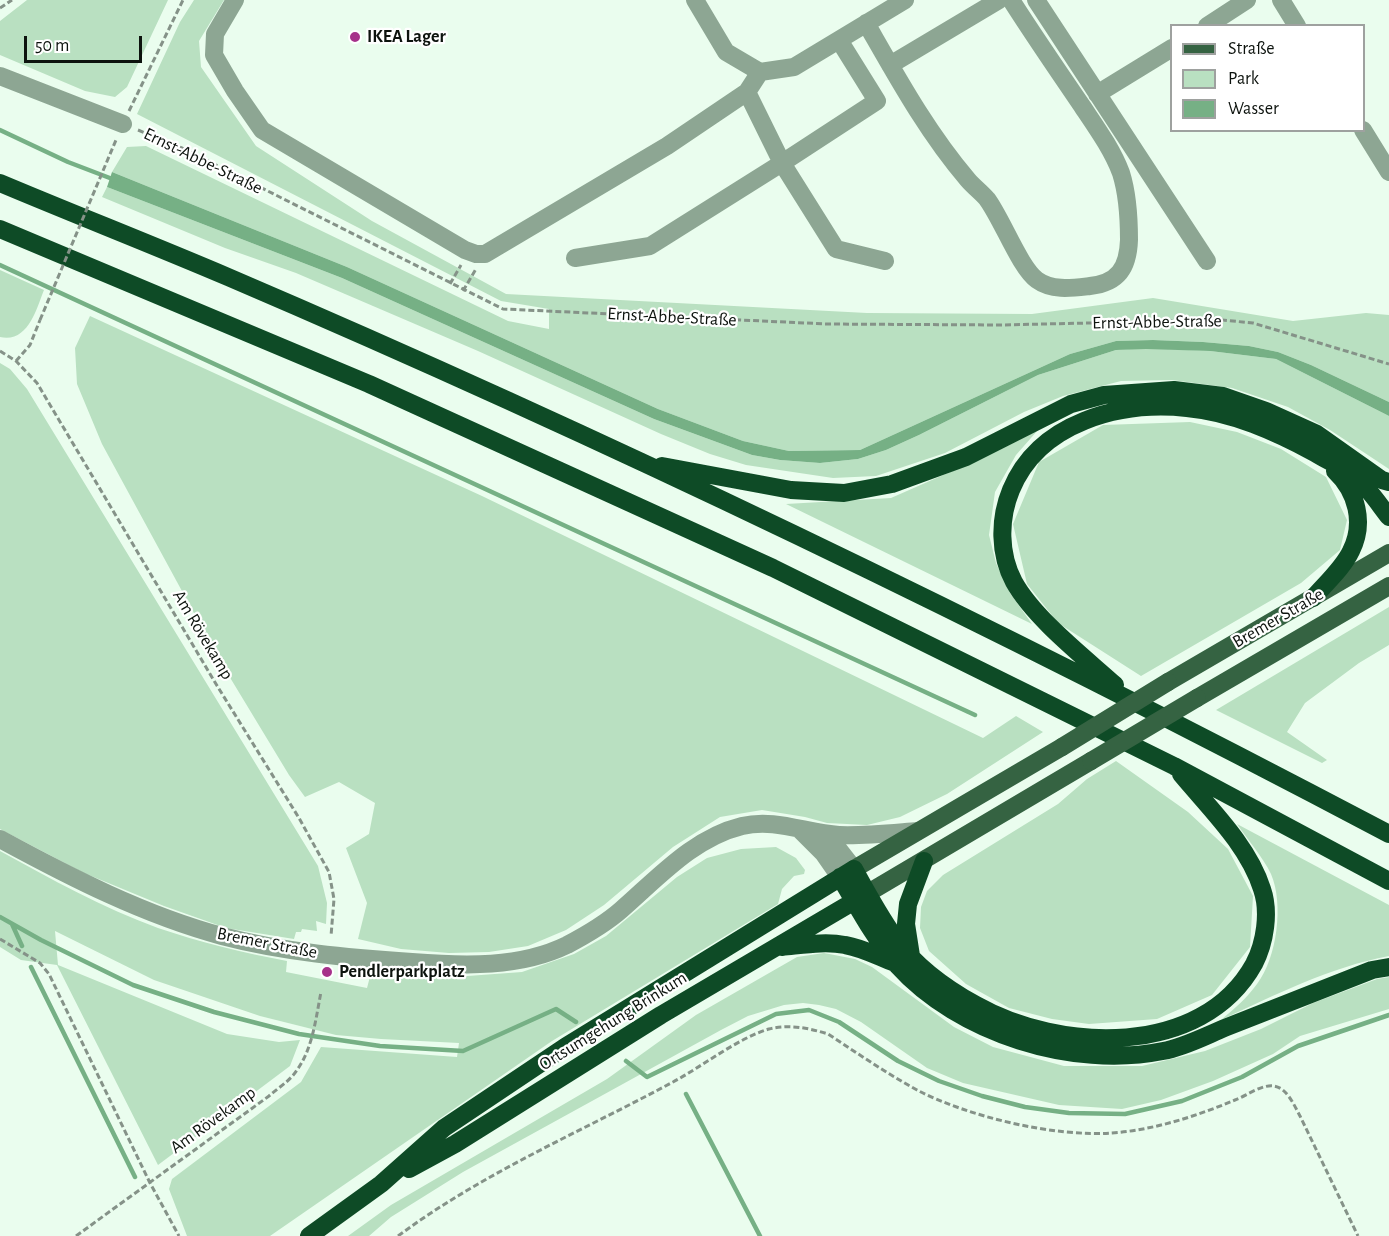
<!DOCTYPE html>
<meta charset="utf-8">
<style>
body{margin:0}
#map{position:relative;width:1389px;height:1236px;overflow:hidden;background:#eafdee;font-family:"Alegreya Sans",sans-serif}
canvas{display:block}
.legend{position:absolute;left:1170px;top:24px;width:195px;height:108px;box-sizing:border-box;background:#fff;border:2px solid #9ea19f;margin:0;padding:8px 10px;list-style:none;font-size:18px;color:#0d130e}
.legend li{display:flex;align-items:center;gap:12px;height:30px}
.legend b{width:30px;border:2px solid #9ea19f}
.scale{position:absolute;left:24px;top:36px;width:118px;height:27px;box-sizing:border-box;border:3px solid #0d130e;border-top:0;padding-left:8px;font-size:18px;line-height:21px;white-space:nowrap;color:#0d130e;-webkit-text-stroke:4px #fff;paint-order:stroke}
</style>
<div id="map">
<canvas width="1389" height="1236"></canvas>
<ul class="legend">
<li><b style="height:8px;background:#356342"></b>Straße</li>
<li><b style="height:16px;background:#b9e0c1"></b>Park</li>
<li><b style="height:16px;background:#76b085"></b>Wasser</li>
</ul>
<div class="scale">50 m</div>
</div>
<script>
const ctx = document.querySelector('canvas').getContext('2d');
ctx.lineJoin = 'round';
function fill(path, color) { ctx.fillStyle = color; ctx.fill(path, 'evenodd'); }
function trace(path, color, width, dash) { ctx.strokeStyle = color; ctx.lineWidth = width; ctx.lineCap = dash ? 'butt' : 'round'; ctx.setLineDash(dash || []); ctx.stroke(path); }
function drawText(font, color, halo, rows, align = 'center') {
  ctx.font = font + ' "Alegreya Sans",sans-serif'; ctx.lineWidth = 4.5; ctx.setLineDash([]); ctx.textBaseline = 'middle'; ctx.strokeStyle = halo; ctx.fillStyle = color; for (const [text, x, y, turn = 0] of rows) {
    ctx.save(); ctx.translate(x, y); ctx.rotate((+turn || 0) * Math.PI / 180); ctx.textAlign = isNaN(turn) ? turn : align; if (halo) ctx.strokeText(text, 0, 0); ctx.fillText(text, 0, 0); ctx.restore();
  }
}
const green = new Path2D(`
 M27,0H168L127,87L115,97L85,91L0,55V21Z
 M194,0H224L199,41L201,67L256,146L372,221L506,294L867,313L1032,314L1153,298L1293,321L1366,313L1389,315V402L1311,365L1278,352L1249,346L1203,342L1153,340L1116,341L1070,354L860,450L789,451L743,441L658,409L347,267L112,172L127,147L146,146L508,321L549,329V309L501,301L137,114L180,22Z
 M107,187L342,278L654,419L752,455L780,460L820,463L858,459L886,450L919,435L1038,375L1116,350L1146,348L1210,351L1276,359L1389,416V469L1330,430L1288,407L1232,388L1172,380L1121,381L1063,396L1024,412L945,453L876,476L833,478L746,465L710,454L661,434L478,351L296,273L225,248L102,197Z
 M0,270L44,290C36,310 28,343 0,337Z
 M90,316L482,496L983,738L1016,716L1043,732L947,794L900,817L867,825L827,823L805,817L762,810L720,817L673,847L604,905L566,930L528,946L489,952L449,953L401,949L358,939L367,903L346,848L369,834L375,803L339,782L305,797L289,775L220,661L102,444L77,384L75,348Z
 M0,363L10,369L27,389L318,866L327,903L326,924L316,921L317,931L302,929L301,932H296L294,939L226,928L164,906L84,873L0,829Z
 M1190,422L1237,432L1281,449L1326,477L1347,520L1340,550L1301,583L1141,676L1058,623L1027,584L1013,524L1039,462L1103,425Z
 M1038,430L1016,455L995,492L989,535L996,563L1010,593L1032,624L786,504L891,498L966,465Z
 M1389,607V645L1359,663L1305,703L1287,732L1327,760L1322,763L1216,710Z
 M1116,761L1188,812L1228,849L1253,896L1250,947L1212,995L1157,1019L1089,1024L1052,1019L1009,1008L966,984L929,951L920,928L921,907L927,891L943,875L1058,804L1087,779Z
 M1237,824L1389,905V956C1330,967 1275,995 1221,1020C1234,1009 1247,998 1257,984C1277,958 1284,904 1271,874C1263,857 1247,839 1237,824Z
 M776,847L796,858L805,870L804,874L794,876L782,889L778,904L552,1041L270,1236H187L169,1189L172,1179L301,1082L321,1047L457,1057L459,1043L381,1039L336,1035L260,1016L154,980L55,931L58,965L227,1034L279,1042L300,1040L290,1066L158,1165L57,965L21,960L0,947V851C51,879 103,908 158,928C199,942 244,953 287,961L286,972L367,988L372,969L454,977L522,972L574,954L606,936L677,877L707,858L741,849Z
 M824,953L855,959L872,967L954,1027L993,1047L1064,1066H1142L1205,1051L1261,1029L1313,1003L1377,979L1389,977V1009L1300,1036L1273,1054L1213,1081L1161,1100L1122,1109L1059,1105L963,1083L927,1068L861,1022L836,1009L819,1005L803,1003L784,1005L748,1016L721,1030L463,1172L391,1217L369,1236H348L391,1205L607,1079L696,1015L797,957Z`);
const water = new Path2D(`
 M112,172L347,267L658,409L743,441L789,451L860,450L1070,354L1116,341L1153,340L1203,342L1249,346L1278,352L1311,365L1389,402V416L1276,359L1210,351L1146,349L1116,350L1038,375L919,435L886,450L858,459L820,463L780,460L752,455L654,419L342,278L107,187Z`);
const stream = new Path2D(`
 M0,130L68,162L115,180
 M0,265L975,715
 M0,917L41,940L133,985L214,1012L299,1034L380,1046L463,1051L556,1009L576,1022
 M12,924L22,946
 M31,967L135,1177
 M626,1061L647,1077L776,1014L809,1010L839,1022L898,1061L939,1081L982,1096L1025,1107L1069,1113L1125,1114L1182,1101L1242,1077L1298,1046L1389,1015
 M686,1094L760,1236`);
const path = new Path2D(`
 M0,8L12,0
 M129,111L183,0
 M138,130L182,148L503,309L827,324L1000,325L1222,320L1253,323L1389,364
 M450,284L461,265
 M463,291L476,269
 M0,351L16,361L37,383L216,684L299,818L329,872L334,899L331,936
 M16,361L30,345L40,320
 M0,939L40,963L49,974L150,1183L179,1236
 M76,1236L269,1096C278,1088 290,1081 297,1070C313,1048 316,1017 321,992
 M398,1236C483,1173 580,1132 673,1082C703,1066 738,1038 769,1029C789,1024 809,1028 828,1034C857,1053 886,1073 917,1090C969,1117 1054,1137 1112,1133C1154,1130 1197,1116 1235,1100C1246,1096 1262,1084 1274,1086C1287,1088 1294,1105 1300,1116L1358,1236`);
const minor = new Path2D(`
 M235,0L215,34L214,55L235,91L262,130L465,250L476,254H485L667,146L747,92L760,72
 M695,0L726,52L760,72L794,67L905,0
 M1036,0L1207,261
 M1281,0L1297,26
 M866,23C897,77 927,132 968,180C974,187 981,192 987,199C1002,219 1020,268 1037,280C1052,291 1072,288 1090,286C1118,283 1128,268 1129,240C1129,221 1127,192 1121,173C1112,149 1096,127 1082,106C1058,71 1034,36 1011,0
 M1207,26L1247,0
 M890,65L999,0
 M0,76L123,124
 M747,92L782,163L877,101L839,40
 M1097,94L1172,48
 M1363,130L1389,172
 M575,258L650,246L782,163L836,249L885,261
 M799,829L824,854L840,877
 M818,832L836,846L854,869
 M0,839C70,877 144,915 222,936C283,952 349,958 412,962C464,966 520,968 567,945C586,935 605,924 621,910C658,878 693,838 742,826C775,818 806,833 839,835C865,836 892,833 918,831`);
const major = new Path2D(`
 M1168,682L1389,553
 M1197,698L1389,586
 M854,869L1062,747
 M868,893L1091,761`);
const highway = new Path2D(`
 M0,183C76,215 153,245 228,277C623,446 1010,634 1389,834
 M0,229L369,384L773,568L1174,766L1389,881
 M662,466L791,490L844,493L892,484L966,457L1071,404L1104,395L1174,390L1223,396L1266,411L1317,434L1382,480L1389,482
 M1313,598C1326,583 1343,568 1351,551C1365,523 1357,492 1335,471
 M1115,685C1084,657 1034,618 1014,582C999,554 999,519 1011,490C1039,422 1120,401 1187,408C1232,412 1276,432 1315,453C1328,461 1342,467 1354,476C1368,487 1378,503 1389,517
 M840,877C858,907 874,938 897,965C959,1034 1073,1069 1163,1051C1185,1047 1207,1035 1227,1027C1275,1008 1323,989 1372,970L1389,967
 M782,947C803,945 825,941 845,945C863,948 879,957 895,963
 M911,956L906,924L908,904L924,861
 M409,1169L455,1144L661,1015L863,896
 M309,1236L381,1184L444,1128L565,1047L854,869C867,893 880,917 896,939C916,967 947,989 976,1005C1059,1052 1202,1058 1254,964C1265,943 1270,912 1262,889C1248,845 1210,809 1181,774`);
const pathBridge = new Path2D(`
 M40,320L116,140`);
const majorBridge = new Path2D(`
 M1062,747L1168,682
 M1091,761L1197,698`);
const markers = [
 [355,37,6,"#a6318a"],
 [327,972,6,"#a6318a"]
];
const poiNames = [
 ["IKEA Lager",367,37],
 ["Pendlerparkplatz",339,972]
];
const streetNames = [
 ["Ernst-Abbe-Straße",203,161,26],
 ["Ernst-Abbe-Straße",672,317,3],
 ["Ernst-Abbe-Straße",1157,322,-1],
 ["Bremer Straße",1278,618,-30],
 ["Am Rövekamp",203,635,59],
 ["Bremer Straße",267,943,11],
 ["Ortsumgehung Brinkum",613,1021,-32],
 ["Am Rövekamp",213,1120,-36]
];
fill(green, '#b9e0c1');
fill(water, '#76b085');
trace(stream, '#76b085', 4.5);
trace(path, '#859288', 3, [6, 3]);
trace(minor, '#8da693', 18);
trace(major, '#356342', 18);
trace(highway, '#0e4b26', 18);
trace(pathBridge, '#859288', 3, [6, 3]);
trace(majorBridge, '#356342', 18);
for (const [x, y, r, color] of markers) { const dot = new Path2D(); dot.arc(x, y, r, 0, 2 * Math.PI); ctx.fillStyle = color; ctx.fill(dot); trace(dot, '#fff', 2); }
drawText('bold 18px', '#0d130e', '#fff', poiNames, 'left');
drawText('18px', '#0d130e', '#fff', streetNames);
</script>
